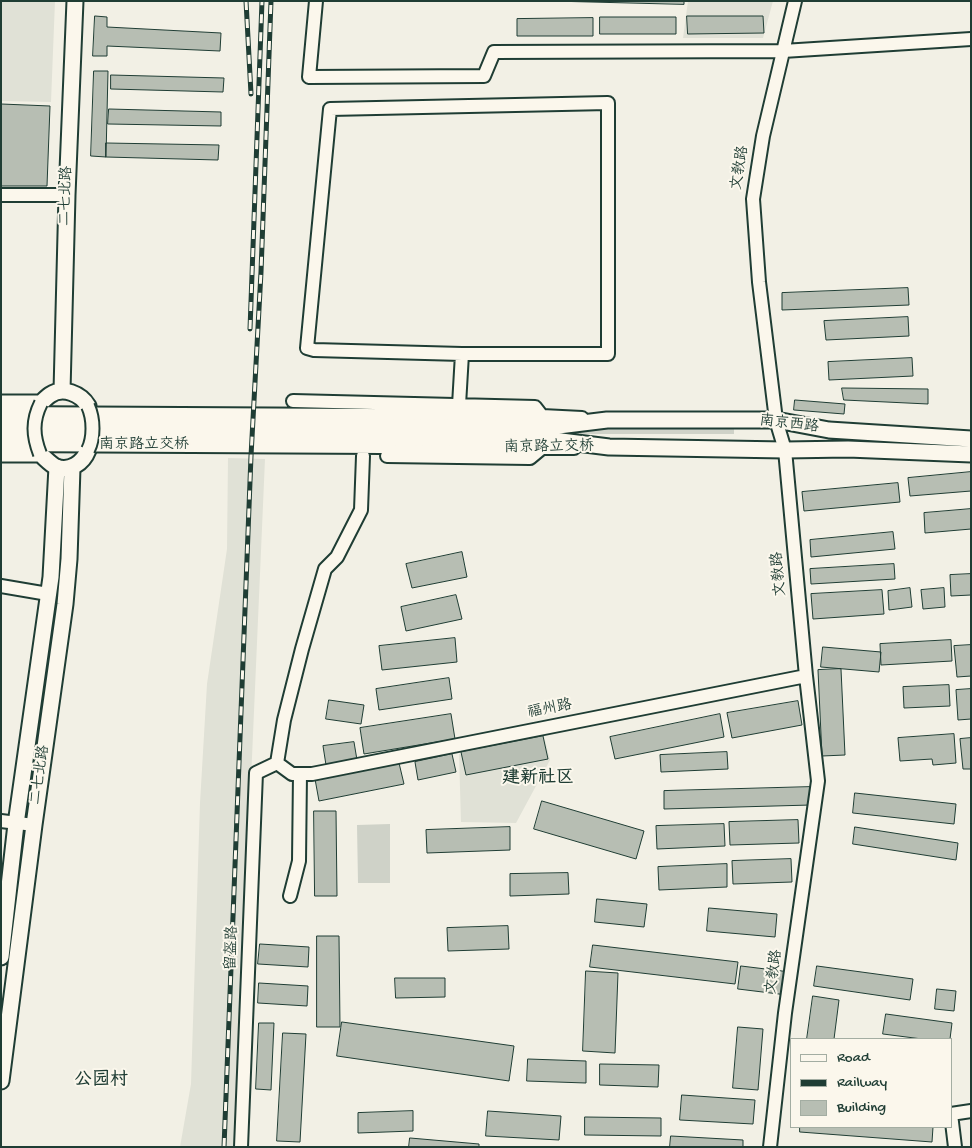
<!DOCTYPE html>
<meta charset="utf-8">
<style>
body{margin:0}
#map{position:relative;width:972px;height:1148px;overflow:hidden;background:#f2f0e5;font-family:"Gochi Hand",sans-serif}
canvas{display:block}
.frame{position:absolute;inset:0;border:2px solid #1f3d34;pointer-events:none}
.legend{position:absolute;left:790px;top:1038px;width:162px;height:90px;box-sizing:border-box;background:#fbf7ec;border:1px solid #a3ada2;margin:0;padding:6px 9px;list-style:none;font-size:15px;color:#1f3d34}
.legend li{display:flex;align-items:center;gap:10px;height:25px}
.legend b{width:25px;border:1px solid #a3ada2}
</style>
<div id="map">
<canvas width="972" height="1148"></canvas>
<div class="frame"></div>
<ul class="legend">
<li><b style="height:6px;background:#fbf7ec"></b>Road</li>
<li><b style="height:6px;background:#1f3d34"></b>Railway</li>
<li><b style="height:14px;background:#b7beb3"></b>Building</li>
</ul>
</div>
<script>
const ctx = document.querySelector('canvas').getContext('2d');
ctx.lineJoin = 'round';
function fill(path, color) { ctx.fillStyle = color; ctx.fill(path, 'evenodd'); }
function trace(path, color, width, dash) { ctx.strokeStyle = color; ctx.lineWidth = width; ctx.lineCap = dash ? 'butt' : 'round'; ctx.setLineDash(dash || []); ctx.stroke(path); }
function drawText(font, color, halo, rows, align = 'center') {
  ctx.font = font + ' "Gochi Hand","LXGW WenKai TC",sans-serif'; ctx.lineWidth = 4; ctx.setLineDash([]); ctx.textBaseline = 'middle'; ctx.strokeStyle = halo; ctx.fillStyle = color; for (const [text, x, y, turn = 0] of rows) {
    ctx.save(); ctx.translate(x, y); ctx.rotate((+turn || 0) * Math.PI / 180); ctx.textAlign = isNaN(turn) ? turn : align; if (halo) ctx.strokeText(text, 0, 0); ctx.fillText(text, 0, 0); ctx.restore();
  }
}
const built = new Path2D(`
 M1,1H55L51,102L1,101Z
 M688,1H773L763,38H683Z
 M228,458L265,459L235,1147H180L191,1084L200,803L207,684L227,549Z
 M544,736L550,760L516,823L461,822L459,754Z`);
const green = new Path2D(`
 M734,427V434H580V428Z
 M390,824V883H358L357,825Z`);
const building = new Path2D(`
 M552,1H684V4Z
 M95,16L107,17V27L221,33L220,51L107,46V56H93Z
 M687,16H763L764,33L688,34Z
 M600,17H676V34H600Z
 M593,18V36H517V19Z
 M94,71H108L106,157L91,156Z
 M111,75L224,78L223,92L111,89Z
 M1,104L50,106L47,186H1Z
 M109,109L221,112V126L108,124Z
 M106,143L219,145L218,160L106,157Z
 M908,288L909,305L782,310V293Z
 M908,317L909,336L826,340L824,321Z
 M912,358L913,376L829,380L828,362Z
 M842,388L928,389V404L844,400Z
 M795,400L845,404L844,414L794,410Z
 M971,472V491L910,496L908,478Z
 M898,483L900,502L804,511L802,492Z
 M971,509V529L925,533L924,513Z
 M893,532L895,549L811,557L810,540Z
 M462,552L467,577L412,588L406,564Z
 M894,564L895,579L811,584L810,569Z
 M971,574V595L951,596L950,575Z
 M910,588L912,607L889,610L888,591Z
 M944,588L945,607L923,609L921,590Z
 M882,590L884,614L813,619L811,594Z
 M456,595L462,619L406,631L401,607Z
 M455,638L457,662L382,670L379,646Z
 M951,640L952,661L881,665L880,644Z
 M971,645V676L957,677L954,646Z
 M823,647L881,652L879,672L821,667Z
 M841,669L845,755L822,756L818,670Z
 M449,678L452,699L379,710L376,689Z
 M949,685L950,706L904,708L903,687Z
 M971,689V719L958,720L956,690Z
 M329,700L364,705L361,724L326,719Z
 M798,701L802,725L732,738L727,713Z
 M451,714L455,739L364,754L360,728Z
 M720,714L724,737L615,759L610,737Z
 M954,734L956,763L933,765L932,759L900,761L898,738Z
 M543,736L548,759L466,775L461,752Z
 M971,738V769H963L960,739Z
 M354,742L357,760L326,765L323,746Z
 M727,752L728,769L661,772L660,755Z
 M452,754L456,772L418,780L415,762Z
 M399,763L404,784L319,801L315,779Z
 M811,787V805L664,809V791Z
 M855,793L956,804L954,824L853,813Z
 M542,801L644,831L636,859L534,829Z
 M314,811H336L337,896H315Z
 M798,820L799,843L730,845L729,822Z
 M724,824L725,846L657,849L656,826Z
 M510,827V850L427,853L426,830Z
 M855,827L958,843L956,860L853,844Z
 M791,859L792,882L733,884L732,861Z
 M727,864V887L659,890L658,867Z
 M568,873L569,894L510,896V874Z
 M597,899L647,904L644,927L595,922Z
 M709,908L777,914L775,937L707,931Z
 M508,926L509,949L448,951L447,928Z
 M317,936H339L340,1027H317Z
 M260,944L309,947L308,967L258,964Z
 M593,945L738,962L735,984L590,967Z
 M741,966L790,972L787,995L738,989Z
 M817,966L913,979L910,1000L814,986Z
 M586,971L618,973L615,1053L583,1051Z
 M395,978H445V997L396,998Z
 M259,983L308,986L307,1006L258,1003Z
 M937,989L956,991L954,1011L935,1009Z
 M813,996L839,1000L834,1039H807Z
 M886,1014L952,1023L950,1039H922L883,1034Z
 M342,1022L514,1046L509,1081L337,1056Z
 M259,1023H274L271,1090L256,1089Z
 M738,1027L763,1029L758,1090L733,1088Z
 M283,1033L306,1034L300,1142L277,1141Z
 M528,1059L586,1061V1083L527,1081Z
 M600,1064L659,1065L658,1087L600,1085Z
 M682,1095L755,1100L753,1124L680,1120Z
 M413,1111V1131L358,1133V1113Z
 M488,1111L561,1116L559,1140L486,1136Z
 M585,1117L661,1118V1136L585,1135Z
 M800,1127H933L932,1142L800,1132Z
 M671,1136L743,1140V1147H670Z
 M410,1138L479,1144V1147H409Z`);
const minor = new Path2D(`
 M316,1L309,77L484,76L494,52L783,51L971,39
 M1,195H67
 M293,401L535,407L542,416
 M459,405L462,354H608V103L330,109L307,348L314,350L462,354
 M1,413L542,416L582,418
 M1,445L574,448
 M387,456L530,458L542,448
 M1,586L48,594
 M300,774H312L806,676
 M1,821L34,825
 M290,896L299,861L300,774H292L277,763L284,720L302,649L325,569L337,557L361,510L363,456
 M241,1147L256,773L277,763
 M770,1147L785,1013L818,781L806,676L785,450L776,420L759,282L753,199L763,136L795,1
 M955,1147L951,1114L971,1111`);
const major = new Path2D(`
 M62,391L67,195L75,1
 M1,403H41C44,400 47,397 50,395C63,386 81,394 88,406
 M1,424L542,428L607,420H776L829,430L971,439
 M1,435L545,439L609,447L785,450L848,449L971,454
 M1,454H40C45,458 50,464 56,467C70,472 83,463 88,450
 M1,957L16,824L51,577L57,467
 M1,1081L34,825L65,604L69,559L72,468`);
const rail = new Path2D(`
 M246,1L251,94
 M250,329L262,1
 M224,1147L251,456L261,272L271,1`);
const minorBridge = new Path2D(`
 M88,406C94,419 94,438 88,450
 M40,454C33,436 32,421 41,403`);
const streetNames = [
 ["文教路",741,168,-81],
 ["二七北路",67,196,-88],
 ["南京西路",789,425,7],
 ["南京路立交桥",144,446],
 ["南京路立交桥",549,448,-1],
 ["文教路",780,574,-95],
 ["福州路",550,710,-11],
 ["二七北路",41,775,-82],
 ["留盔路",233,948,-88],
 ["文教路",775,972,-82]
];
const quarterNames = [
 ["建新社区",538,779],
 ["公园村",101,1081]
];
fill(built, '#e0e1d6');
fill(green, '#cfd2c8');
fill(building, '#b7beb3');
trace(building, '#1f3d34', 1);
trace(minor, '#1f3d34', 16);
trace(major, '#1f3d34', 19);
trace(minor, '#fbf7ec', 12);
trace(major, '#fbf7ec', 15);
trace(rail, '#1f3d34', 5);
trace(rail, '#fbf7ec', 3, [9]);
trace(minorBridge, '#1f3d34', 16, []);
trace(minorBridge, '#fbf7ec', 12);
drawText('15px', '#1f3d34', '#fbf7ec', streetNames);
drawText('bold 18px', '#1f3d34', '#fbf7ec', quarterNames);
</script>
